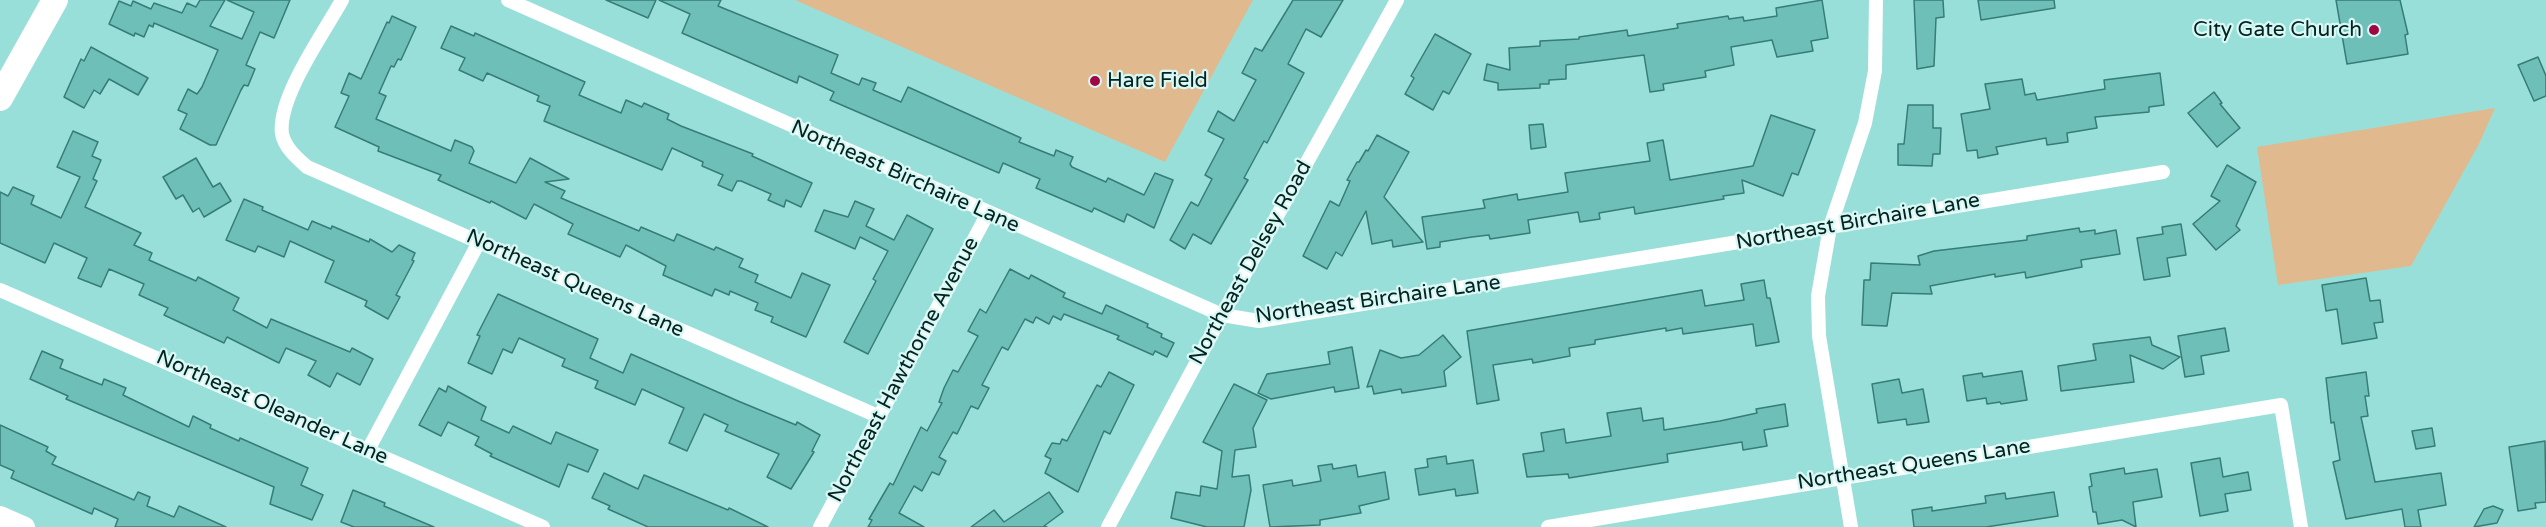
<!DOCTYPE html>
<style>
body{margin:0}
canvas{display:block;background:#99dfd9}
</style>
<canvas width="2546" height="527"></canvas>
<script>
const ctx = document.querySelector('canvas').getContext('2d');
ctx.lineJoin = 'round';
function fill(path, color) { ctx.fillStyle = color; ctx.fill(path, 'evenodd'); }
function trace(path, color, width, dash) { ctx.strokeStyle = color; ctx.lineWidth = width; ctx.lineCap = dash ? 'butt' : 'round'; ctx.setLineDash(dash || []); ctx.stroke(path); }
function drawText(font, color, halo, rows, align = 'center') {
  ctx.font = font + ' "Varela Round",sans-serif'; ctx.lineWidth = 4.5; ctx.setLineDash([]); ctx.textBaseline = 'middle'; ctx.strokeStyle = halo; ctx.fillStyle = color; for (const [text, x, y, turn = 0] of rows) {
    ctx.save(); ctx.translate(x, y); ctx.rotate((+turn || 0) * Math.PI / 180); ctx.textAlign = isNaN(turn) ? turn : align; if (halo) ctx.strokeText(text, 0, 0); ctx.fillText(text, 0, 0); ctx.restore();
  }
}
const green = new Path2D(`
 M795,0H1253L1165,162Z
 M2495,108L2479,144L2411,266L2278,285L2257,147Z`);
const building = new Path2D(`
 M200,0H225L210,26L242,39L254,12L227,0H290L274,38L260,32L246,65L255,69L248,86L244,85L241,90L216,145H210L180,129L187,114L178,110L188,89L197,94L202,87L218,50L154,23L153,27L149,25L144,37L135,33L134,36L109,24L119,1L131,6L133,1L151,9L154,3L182,13L187,3L196,7Z
 M606,0H656L648,18Z
 M659,0H721L718,6L838,55L831,73L859,85L862,78L876,83L873,90L901,102L908,87L1021,138L1019,142L1054,156L1056,150L1073,157L1070,164L1072,167L1106,182L1108,178L1144,195L1155,173L1173,180L1154,228L1127,214L1124,222L1094,208L1092,212L1036,188L1040,179L1003,163L999,173L830,100L834,92L799,76L797,83L682,33L690,14Z
 M1293,0H1343L1321,37L1306,29L1288,64L1304,73L1267,143L1264,141L1244,178L1248,180L1211,244L1193,234L1185,249L1170,240L1191,202L1198,206L1212,179L1205,175L1224,139L1208,131L1218,111L1234,121L1256,80L1242,73L1255,48L1262,51Z
 M1822,0L1828,38L1811,41L1813,51L1777,57L1772,40L1731,47L1734,65L1705,71L1706,77L1663,84L1664,90L1650,92L1644,55L1566,65V79L1549,80V84H1540V88L1498,90V83L1484,80L1487,64L1510,70L1509,48L1540,46V41L1579,39V37L1627,30L1628,36L1678,28L1677,24L1728,16L1729,19L1743,17L1744,21L1777,16L1776,8Z
 M1914,0H1943L1944,17L1936,18L1934,66L1917,69Z
 M1978,0H2054L2055,8L1981,20Z
 M2336,0H2400L2408,34L2405,35L2408,54L2347,64Z
 M392,16L416,27L401,60L398,59L394,67L391,66L379,93L386,96L376,119L451,151L455,140L472,147L474,151L469,163L516,183L530,158L569,179L545,182L565,191L561,198L639,231L641,227L674,241L677,234L714,250L716,247L743,259L739,267L758,275L755,282L791,298L802,273L830,285L806,337L771,322L773,317L755,310L758,303L730,291L729,295L715,289L712,296L663,275L666,266L626,245L620,257L568,234L573,224L534,204L526,219L491,201L490,203L438,180L441,175L378,151L379,147L335,127L349,96L341,93L349,73L361,79L387,22L389,23Z
 M451,26L474,36L475,33L585,82L579,95L621,113L626,100L642,107L644,103L669,114L667,119L681,126L753,154L752,156L812,183L801,207L786,200L784,207L768,200L771,194L741,181H737L732,191L718,185L723,175L702,166L703,162L672,148L662,170L544,121L550,106L537,101L539,96L487,73L483,81L459,70L465,58L441,48Z
 M1435,34L1471,54L1449,94L1443,91L1433,110L1405,94L1414,78L1411,76Z
 M91,47L148,78L138,95L109,79L100,94L94,90L84,108L64,97L81,59L84,61Z
 M2538,57L2546,76V96L2534,101L2518,65Z
 M2160,73L2164,105L2149,107V112L2095,117L2097,128L2067,133L2068,142L2047,145L2046,138L1996,147L1998,154L1978,158L1977,150L1967,151L1961,114L1990,109L1985,84L2022,79L2025,95L2035,93L2037,100L2105,89L2104,80Z
 M2214,92L2222,103L2220,104L2240,128L2217,147L2188,113Z
 M1908,105H1933V128H1941L1940,154H1933L1932,166L1898,165V144H1904Z
 M1771,115L1815,130L1798,175L1792,173L1783,196L1742,180L1744,193L1723,196L1724,199L1635,214L1634,207L1599,213L1600,219L1580,222L1578,212L1528,220L1530,233L1490,239L1489,235L1472,237L1440,242V247L1427,249L1422,217L1485,208L1483,200L1517,194L1518,200L1568,192L1565,173L1650,161L1647,143L1663,140L1670,180L1753,166Z
 M1543,124L1546,147L1531,149L1529,125Z
 M73,131L98,142L92,156L101,160L93,179L97,181L85,207L141,233L134,245L152,253L149,260L196,281L198,277L239,298L233,310L267,328L271,319L350,352L352,348L373,359L360,385L337,373L330,387L308,375L316,361L286,348L279,363L227,337L224,343L164,315L168,308L139,295L144,284L109,269L101,287L78,278L87,258L54,243L45,263L0,243V192L8,196L13,187L34,196L31,204L61,218L80,177L57,167Z
 M1377,135L1409,152L1384,197L1423,242L1393,247L1392,240L1372,244L1366,211L1342,256L1336,252L1327,269L1303,256L1330,201L1339,206L1350,181L1347,180L1357,162H1359L1366,150L1368,151Z
 M196,158L213,187L220,183L231,201L204,217L199,208L193,212L183,195L176,199L163,177Z
 M2227,165L2256,182L2236,226L2240,230L2216,250L2193,224L2220,201L2211,196Z
 M244,199L263,207L262,210L308,230L312,221L331,229L332,226L369,242L370,239L392,252L399,245L415,253L412,260L414,261L396,295L400,297L388,319L365,306L367,301L325,282L334,261L290,241L284,257L258,246L255,252L226,240Z
 M855,201L874,209L866,226L894,240L907,215L933,229L868,354L844,342L876,281L873,279L888,251L860,237L855,249L815,231L824,210L848,217Z
 M2181,224L2186,255L2167,258L2170,276L2144,280L2137,238L2163,234L2162,227Z
 M2079,228L2080,232L2095,230V234L2116,230L2120,254L2081,260L2082,267L2026,278L2025,272L1995,277V274L1930,286L1932,294L1892,293L1887,326L1862,325L1864,280H1870L1871,263L1920,265L1918,256L1934,251L2027,240V236Z
 M1010,269L1029,279L1031,275L1065,293L1063,297L1102,314L1106,305L1148,324L1147,327L1162,334L1161,337L1174,343L1167,357L1155,351L1153,355L1117,339L1119,336L1064,314L1061,320L1053,316L1049,324L1036,317L1033,323L1025,319L1008,350L1002,347L982,385L989,388L978,409L971,406L957,434L953,432L939,457L946,461L939,475L932,472L922,491L914,486L899,513L924,527H868L872,520L869,519L890,483L893,485L921,427L927,431L942,403L939,402L944,388L953,370L958,372L978,336L968,331L980,309L986,313Z
 M2366,278L2370,301L2380,300L2383,322L2374,323L2377,338L2342,344L2337,309L2326,311L2322,285Z
 M1764,280L1767,298H1770L1779,342L1756,346L1753,324L1683,334L1682,328L1666,331V328L1595,340V344L1569,348L1570,356L1533,363L1532,359L1493,365L1499,400L1477,404L1467,331L1702,290L1705,306L1744,300L1741,284Z
 M498,294L598,339L590,358L623,373L631,354L738,401L796,425L797,422L820,435L812,451L814,452L791,489L767,477L779,454L725,431L728,425L704,414L687,451L669,443L684,408L642,389L635,405L595,388L598,381L562,366L565,359L519,338L512,353L503,349L492,374L468,363L480,336L477,335Z
 M2225,328L2229,351L2201,356L2204,374L2185,377L2178,336Z
 M1443,335L1461,357L1444,371L1446,386L1402,393L1401,389L1374,394L1372,386L1367,387L1380,350L1401,358L1419,355Z
 M2150,337L2152,345L2180,357L2163,369L2130,355L2134,382L2061,391L2058,366L2096,360L2093,344Z
 M1352,347L1359,388L1335,392L1334,387L1271,399L1258,393L1267,374L1330,364L1328,352Z
 M42,351L63,360L60,368L102,385L104,379L126,388L123,395L189,427L193,416L211,425L210,428L239,441L240,438L308,468L301,485L323,495L312,520L270,504L274,487L66,399L68,396L30,379Z
 M2022,371L2027,400L2001,404L2000,402L1987,404L1986,398L1967,401L1963,376L1982,373L1983,377Z
 M1109,372L1134,385L1110,434L1104,431L1078,492L1045,473L1051,459L1045,456L1052,443L1060,444L1062,439L1067,441L1097,385L1101,387Z
 M2366,372L2369,396H2365L2368,416L2361,417L2375,482L2441,473L2446,505L2418,510L2421,527H2405L2402,509L2346,519L2333,462L2340,460L2334,422L2331,423L2326,378Z
 M1899,379L1902,393L1923,389L1929,422L1907,425L1906,419L1878,423L1872,384Z
 M1234,384L1267,400L1253,428L1256,447L1235,450L1232,477L1249,475L1251,490L1244,527H1207L1171,518L1176,492L1200,496L1201,486L1217,489L1222,451L1203,442Z
 M448,386L486,407L481,420L509,433L513,426L551,444L556,432L598,450L588,472L568,464L559,487L490,456L492,454L475,445L479,437L448,422L441,436L419,425L439,388L446,392Z
 M1785,404L1788,426L1764,430L1767,446L1743,450L1742,442L1667,454L1668,462L1569,478L1568,474L1527,477L1523,454L1544,451L1541,433L1564,429L1566,443L1611,436L1607,413L1641,408L1643,421L1663,418L1664,430L1720,421L1757,413L1756,409Z
 M0,425L48,447L46,451L56,457L52,464L134,500L138,492L150,497L147,506L174,517L179,506L226,527H115L118,519L94,508L92,514L11,478L14,471L0,465Z
 M2432,428L2435,446L2416,449L2412,431Z
 M2545,441L2546,502L2535,503L2536,508L2518,511L2509,447Z
 M1446,456L1447,464L1473,460L1478,493L1456,496L1455,489L1419,495L1415,469L1428,467L1427,459Z
 M2220,458L2223,477L2248,472L2251,490L2225,494L2228,511L2200,516L2191,463Z
 M1332,464L1333,469L1356,465L1358,477L1385,472L1389,499L1359,506L1361,513L1320,520V525L1270,527L1263,485L1292,480L1293,486L1321,481L1318,466Z
 M2124,468L2125,474L2157,469L2162,497L2133,502L2136,527L2122,520L2098,524L2096,512H2093L2089,487L2092,486L2090,474Z
 M604,473L638,489L644,475L728,510L729,508L768,527H648L608,509L610,506L592,498Z
 M353,490L385,503L384,506L434,527H354L341,522Z
 M1049,492L1063,512L1044,526L1047,527H971L994,510L1004,522Z
 M2054,492L2058,516L1986,527H1914L1912,510L1932,507V511L1986,503L1985,496L2005,493L2006,499Z
 M2493,506L2503,510L2497,523L2474,527L2484,509Z`);
const street = new Path2D(`
 M342,0C324,33 277,98 282,134C285,148 297,158 307,167L880,417
 M508,0L1222,315L1259,321L2163,172
 M0,290L543,527
 M368,450L479,242
 M820,527L988,213
 M1108,527L1222,315L1397,0
 M1548,527L2281,405L2301,527
 M1851,527L1819,336L1818,296L1830,227L1865,123L1875,71L1876,0`);
const secondary = new Path2D(`
 M0,516L25,527`);
const highway = new Path2D(`
 M0,98L55,0`);
const markers = [
 [2374,30,6,"#a10542"],
 [1095,81,6,"#a10542"]
];
const poiNames = [
 ["City Gate Church",2362,30],
 ["Hare Field",1107,81,"left"]
];
const streetNames = [
 ["Northeast Birchaire Lane",905,177,24],
 ["Northeast Birchaire Lane",1858,222,-10],
 ["Northeast Delsey Road",1251,263,-61],
 ["Northeast Queens Lane",575,284,24],
 ["Northeast Birchaire Lane",1378,300,-8],
 ["Northeast Hawthorne Avenue",904,370,-62],
 ["Northeast Oleander Lane",272,408,24],
 ["Northeast Queens Lane",1914,465,-9]
];
fill(green, '#e1b98e');
fill(building, '#6dbfb8');
trace(building, '#367c77', 1.5);
trace(street, '#fff', 14);
trace(secondary, '#fff', 20);
trace(highway, '#fff', 26);
for (const [x, y, r, color] of markers) { const dot = new Path2D(); dot.arc(x, y, r, 0, 2 * Math.PI); ctx.fillStyle = color; ctx.fill(dot); trace(dot, '#d7f8f5', 2); }
drawText('21px', '#042220', '#d7f8f5', poiNames, 'right');
drawText('21px', '#042220', '#d7f8f5', streetNames);
</script>
